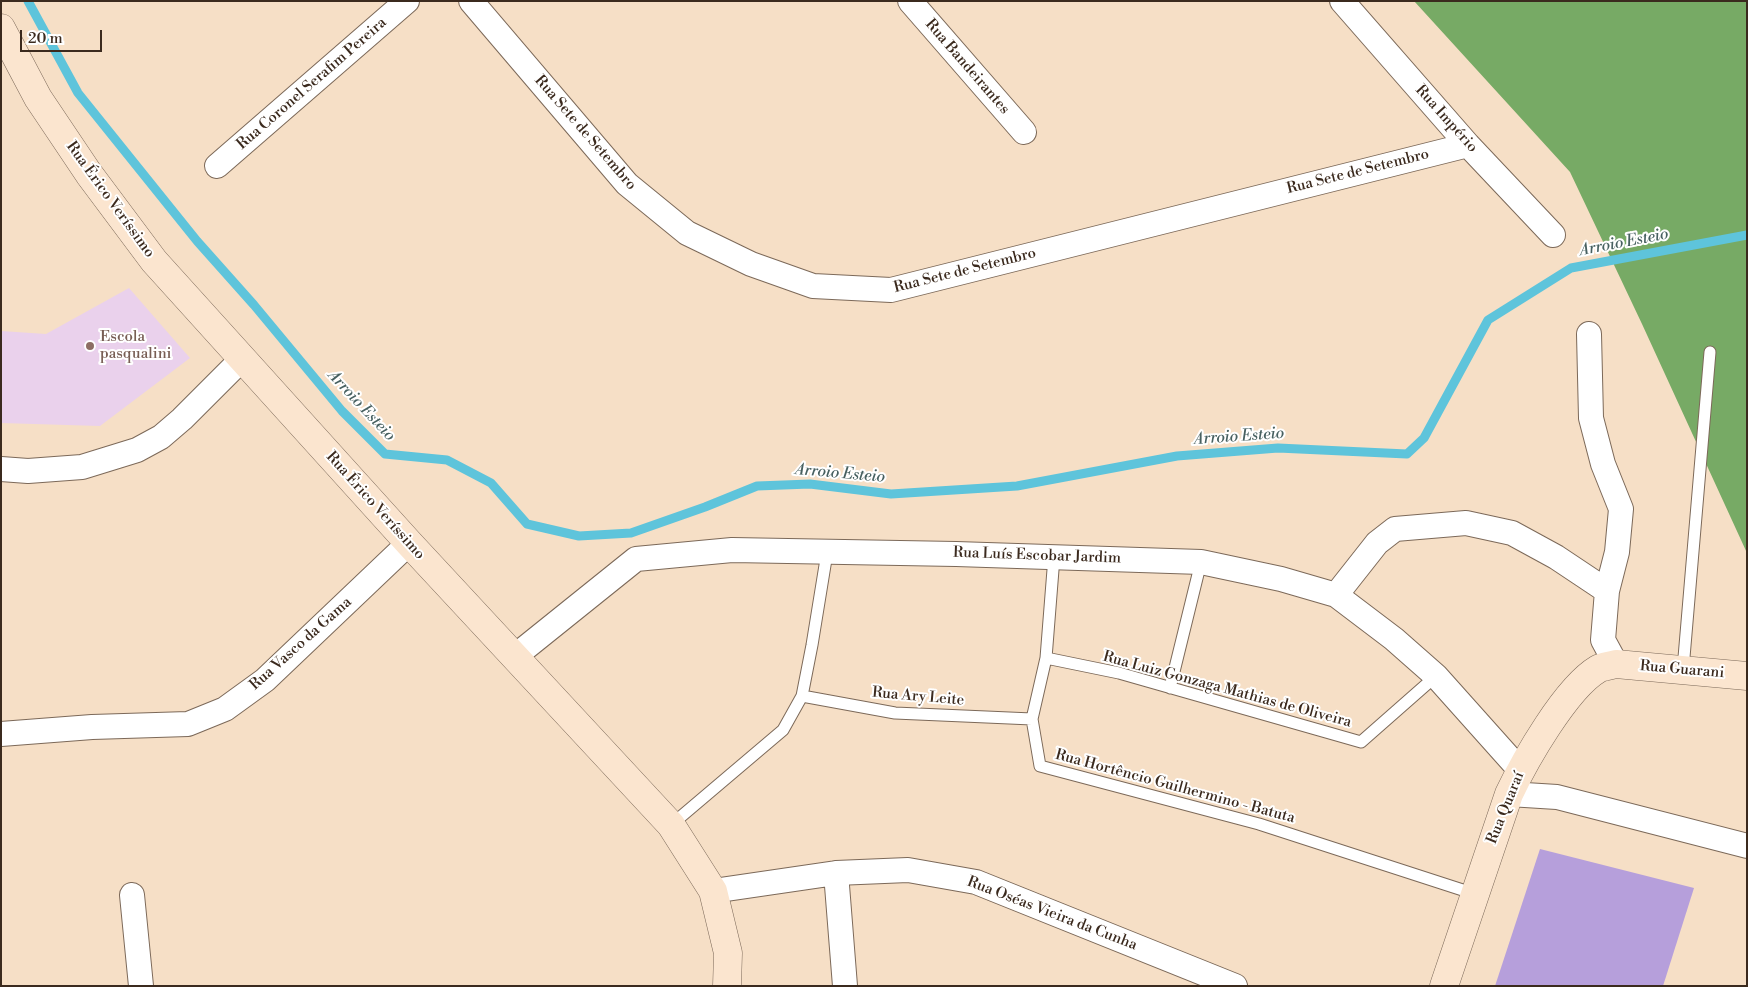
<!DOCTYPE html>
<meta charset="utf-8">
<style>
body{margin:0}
#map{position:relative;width:1748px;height:987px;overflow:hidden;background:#f6dfc6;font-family:"Libre Bodoni",serif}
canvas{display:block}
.frame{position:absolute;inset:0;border:2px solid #3b2a1e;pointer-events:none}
.scale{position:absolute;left:20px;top:30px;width:82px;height:22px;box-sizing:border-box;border:2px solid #3b2a1e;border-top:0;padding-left:6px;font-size:15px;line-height:18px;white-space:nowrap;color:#3b2a1e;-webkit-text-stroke:4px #fff;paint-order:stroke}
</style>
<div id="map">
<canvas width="1748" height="987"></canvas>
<div class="frame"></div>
<div class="scale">20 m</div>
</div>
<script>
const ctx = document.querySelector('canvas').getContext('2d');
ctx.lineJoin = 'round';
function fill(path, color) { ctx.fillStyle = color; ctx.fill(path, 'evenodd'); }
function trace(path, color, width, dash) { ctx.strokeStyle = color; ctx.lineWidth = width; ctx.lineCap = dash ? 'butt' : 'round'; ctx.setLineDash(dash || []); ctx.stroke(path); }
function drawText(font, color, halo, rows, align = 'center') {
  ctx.font = font + ' "Libre Bodoni",serif'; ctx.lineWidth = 4; ctx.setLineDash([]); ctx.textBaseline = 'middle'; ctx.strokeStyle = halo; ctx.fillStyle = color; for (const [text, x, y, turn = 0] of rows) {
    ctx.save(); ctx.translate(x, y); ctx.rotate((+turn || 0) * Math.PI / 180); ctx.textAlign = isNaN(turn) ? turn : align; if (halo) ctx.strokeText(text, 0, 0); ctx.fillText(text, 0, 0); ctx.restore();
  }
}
const built = new Path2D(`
 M129,288L190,358L100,426L1,423V331L46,334Z`);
const forest = new Path2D(`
 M1414,1H1747V553L1642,324L1570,172Z`);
const stream = new Path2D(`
 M28,1L78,93L197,241L254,305L342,411L385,454L447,460L491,483L527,524L579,536L631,533L705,507L757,486L810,484L891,494L1017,486L1177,456L1278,448L1407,454L1424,438L1488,320L1571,268L1747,235`);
const building = new Path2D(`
 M1540,849L1694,888L1663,986H1495Z`);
const lane = new Path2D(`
 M1054,557L1046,658L1032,719L1040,766L1259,824L1475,894
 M1046,658L1119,673L1361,742L1436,676
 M1683,669L1710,352
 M1170,688L1201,562
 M802,696L895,713L1032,719
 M671,825L783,730L802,696L812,645L827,553`);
const street = new Path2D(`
 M471,1L627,184L687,233L751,264L813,286L891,290L1468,145
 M910,1L1024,132
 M1342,1L1468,145L1553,235
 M217,166L407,1
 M1589,334L1591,418L1603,464L1621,509L1617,552L1607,591L1603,640L1616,664
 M1,469L28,471L82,467L137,450L161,437L182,419L242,359
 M1336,595L1377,543L1395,529L1466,523L1512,533L1556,557L1607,591
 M514,657L636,559L732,550L956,554L1201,562L1281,579L1336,595L1394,639L1436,676L1520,770
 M1,734L92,727L188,724L225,709L265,680L409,543
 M1509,794L1557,797L1747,846
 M836,873L845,986
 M713,891L836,873L908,870L976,882L1235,986
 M132,895L141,986`);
const secondary = new Path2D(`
 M1,28L38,98L89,174L154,261L409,543L671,825L713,891L728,953L727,986
 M1444,986L1509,794C1525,760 1566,688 1598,669C1603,666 1610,666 1616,664L1747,676`);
const markers = [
 [90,346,5,"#8d6e63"]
];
const streetNames = [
 ["Rua Bandeirantes",967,67,49],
 ["Rua Coronel Serafim Pereira",312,84,-41],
 ["Rua Império",1446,119,48],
 ["Rua Sete de Setembro",585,133,49],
 ["Rua Sete de Setembro",1358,172,-14],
 ["Rua Érico Veríssimo",110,200,54],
 ["Rua Sete de Setembro",965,271,-14],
 ["Rua Érico Veríssimo",375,506,48],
 ["Rua Luís Escobar Jardim",1037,556,2],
 ["Rua Vasco da Gama",301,644,-42],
 ["Rua Guarani",1682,670,5],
 ["Rua Luiz Gonzaga Mathias de Oliveira",1227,690,15],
 ["Rua Ary Leite",918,697,5],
 ["Rua Hortêncio Guilhermino - Batuta",1175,787,15],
 ["Rua Quaraí",1506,808,-68],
 ["Rua Oséas Vieira da Cunha",1052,914,21]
];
const educationNames = [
 ["Escola",100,337],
 ["pasqualini",100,354]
];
const waterNames = [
 ["Arroio Esteio",1624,243,-11],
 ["Arroio Esteio",361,406,47],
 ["Arroio Esteio",1239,437,-4],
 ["Arroio Esteio",840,474,5]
];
fill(built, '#ead1ec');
fill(forest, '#77aa65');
trace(stream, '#5ec4db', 9);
fill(building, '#b69fdb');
trace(lane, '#7c6959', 13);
trace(street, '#7c6959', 26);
trace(secondary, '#7c6959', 29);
trace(lane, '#fff', 11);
trace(street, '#fff', 24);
trace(secondary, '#fbe5cf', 28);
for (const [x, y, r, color] of markers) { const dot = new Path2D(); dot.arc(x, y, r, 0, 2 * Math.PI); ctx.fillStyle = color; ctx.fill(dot); trace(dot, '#fff', 2); }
drawText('15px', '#3b2a1e', '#fff', streetNames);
drawText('15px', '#785e54', '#fff', educationNames, 'left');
drawText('italic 16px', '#476060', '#fff', waterNames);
</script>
